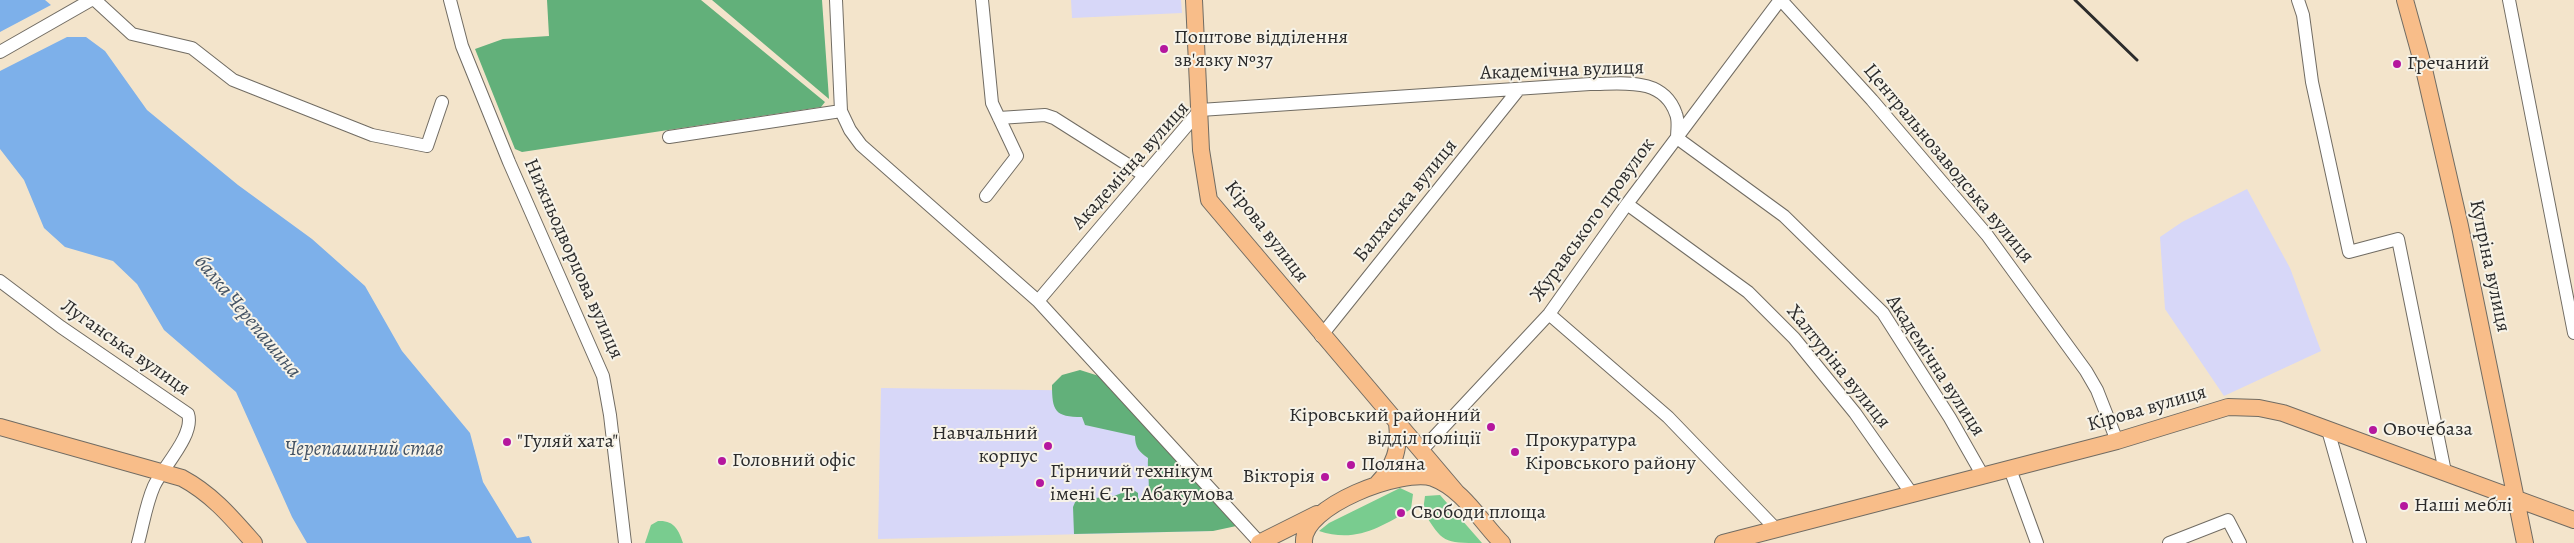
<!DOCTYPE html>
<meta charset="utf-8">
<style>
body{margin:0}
canvas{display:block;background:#f3e4cb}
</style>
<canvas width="2574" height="543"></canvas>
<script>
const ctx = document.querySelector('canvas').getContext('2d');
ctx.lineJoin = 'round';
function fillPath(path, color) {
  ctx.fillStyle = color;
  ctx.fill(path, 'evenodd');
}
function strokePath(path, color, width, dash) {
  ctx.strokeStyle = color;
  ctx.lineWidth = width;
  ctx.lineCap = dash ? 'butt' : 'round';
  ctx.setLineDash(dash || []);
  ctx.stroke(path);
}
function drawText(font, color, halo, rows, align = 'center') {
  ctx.font = font + ' Alegreya,serif';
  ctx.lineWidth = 4;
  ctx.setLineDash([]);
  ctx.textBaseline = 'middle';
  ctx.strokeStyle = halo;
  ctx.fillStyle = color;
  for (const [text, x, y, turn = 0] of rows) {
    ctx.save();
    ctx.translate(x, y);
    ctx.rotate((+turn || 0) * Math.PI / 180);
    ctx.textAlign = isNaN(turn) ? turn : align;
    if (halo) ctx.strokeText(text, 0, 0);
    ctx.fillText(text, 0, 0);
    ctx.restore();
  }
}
fillPath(new Path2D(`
 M1071 0H1181L1182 13 1072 18Z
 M2247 189 2290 268 2321 351 2224 396 2165 309 2160 237 2182 222Z
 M881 388 1116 391 1213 531 878 539Z`), '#d7d7f8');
fillPath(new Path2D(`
 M1400 488 1413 494 1411 509C1380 528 1355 543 1319 531L1329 523Z
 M1440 495 1482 543C1443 543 1443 543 1423 511L1425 496Z
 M658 521C674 520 679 530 683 543H645L651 525Z`), '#79cc8f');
fillPath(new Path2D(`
 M547 0H701L825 102 821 107 522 152 515 149 475 49 503 39 549 36Z
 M712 0H822L829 99Z
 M1080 370 1099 376 1241 525 1213 531 1074 534 1073 507 1076 500 1114 496 1132 489 1138 493V498L1142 502 1147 499C1151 486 1147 472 1148 458 1139 452 1135 447 1135 436L1085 425 1082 417C1055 417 1052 411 1052 385L1062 375Z`), '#62b07a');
fillPath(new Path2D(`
 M0 0H45L51 5 0 32Z
 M67 37H86L105 51 147 110 238 185 312 239 365 286 402 351 470 433 483 482 517 538 529 536 532 543H307L292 517 236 392 164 330 137 284 113 261 65 247 44 228 24 180 0 149V71Z`), '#7db0ea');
const minor = new Path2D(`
 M95 0 132 34 192 48 233 80 372 135 427 146 442 102
 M450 0 462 46 509 162 603 376 610 415 625 543
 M836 0 841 111 850 130 861 145 1038 301 1260 543
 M982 0 992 103 1017 156 986 196
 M1781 0 1872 100 1987 235 2086 371 2097 390 2117 441
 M2298 0 2303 15 2312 82 2349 252 2398 239 2445 472
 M2509 0 2574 333
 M0 52 91 0
 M999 118 1045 115 1054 118 1144 175
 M669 137 841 111
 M1627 204 1748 292 1794 338 1855 413 1912 494
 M0 281 61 327 188 414C195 435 162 468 154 486 146 504 143 525 138 543
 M1038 301 1200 110 1590 84C1622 84 1663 76 1676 114 1679 121 1677 131 1677 138L1784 216 1883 313 1950 418 1983 476
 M1549 314 1668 417 1776 529
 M1321 336 1519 89
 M2328 430 2360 543
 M1421 451 1549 314 1627 204 1780 0
 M2010 469 2037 543
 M2169 543 2228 520 2240 543`);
const major = new Path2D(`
 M1194 0 1201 150 1209 200 1457 493
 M2405 0 2423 65 2460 226 2525 543
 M0 427 182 478C212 494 232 518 254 543
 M1377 484C1395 465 1400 449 1397 423
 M1259 543 1317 514
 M1304 543C1301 506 1403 468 1433 478 1463 489 1481 522 1502 543
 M1723 543 2117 441 2228 407 2259 408 2283 413 2574 520`);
strokePath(minor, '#716c63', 14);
strokePath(major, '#716c63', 18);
strokePath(minor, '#fff', 12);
strokePath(major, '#f8bd89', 16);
strokePath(new Path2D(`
 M2075 0 2137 60`), '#2b2b2b', 3);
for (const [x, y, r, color] of [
 [1164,49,5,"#b5179e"],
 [2397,64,5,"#b5179e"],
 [1491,427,5,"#b5179e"],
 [2373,430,5,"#b5179e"],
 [507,442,5,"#b5179e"],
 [1048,446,5,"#b5179e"],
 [1515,452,5,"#b5179e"],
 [722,461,5,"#b5179e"],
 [1351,465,5,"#b5179e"],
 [1325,477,5,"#b5179e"],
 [1040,483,5,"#b5179e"],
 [2404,506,5,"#b5179e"],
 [1401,513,5,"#b5179e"]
]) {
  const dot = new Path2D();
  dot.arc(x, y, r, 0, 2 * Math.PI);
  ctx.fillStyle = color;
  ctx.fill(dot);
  strokePath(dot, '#f7f3e8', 2);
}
drawText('20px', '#2b2b2b', '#f7f3e8', [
 ["Поштове відділення",1174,38],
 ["зв'язку №37",1174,61],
 ["Гречаний",2407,64],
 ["Кіровський районний",1481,416,"right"],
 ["відділ поліції",1481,439,"right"],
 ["Овочебаза",2383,430],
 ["Навчальний",1038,434,"right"],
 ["корпус",1038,457,"right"],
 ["Прокуратура",1525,441],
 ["Кіровського району",1525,464],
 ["\"Гуляй хата\"",517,442],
 ["Головний офіс",732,461],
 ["Поляна",1361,465],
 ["Гірничий технікум",1050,472],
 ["імені Є. Т. Абакумова",1050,495],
 ["Вікторія",1315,477,"right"],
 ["Наші меблі",2414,506],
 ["Свободи площа",1411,513]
], 'left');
drawText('20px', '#2b2b2b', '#f7f3e8', [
 ["Академічна вулиця",1562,71,-2],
 ["Центральнозаводська вулиця",1948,164,50],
 ["Академічна вулиця",1131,166,-48],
 ["Балхаська вулиця",1406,201,-51],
 ["Журавського провулок",1593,220,-54],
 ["Кірова вулиця",1266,232,52],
 ["Нижньодворцова вулиця",573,259,66],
 ["Купріна вулиця",2489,266,78],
 ["Луганська вулиця",125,348,35],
 ["Академічна вулиця",1935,366,57],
 ["Халтуріна вулиця",1838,367,51],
 ["Кірова вулиця",2147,409,-16]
]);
drawText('italic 21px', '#445364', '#f7f3e8', [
 ["балка Черепашина",247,317,50],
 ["Черепашиний став",364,450]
]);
</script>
